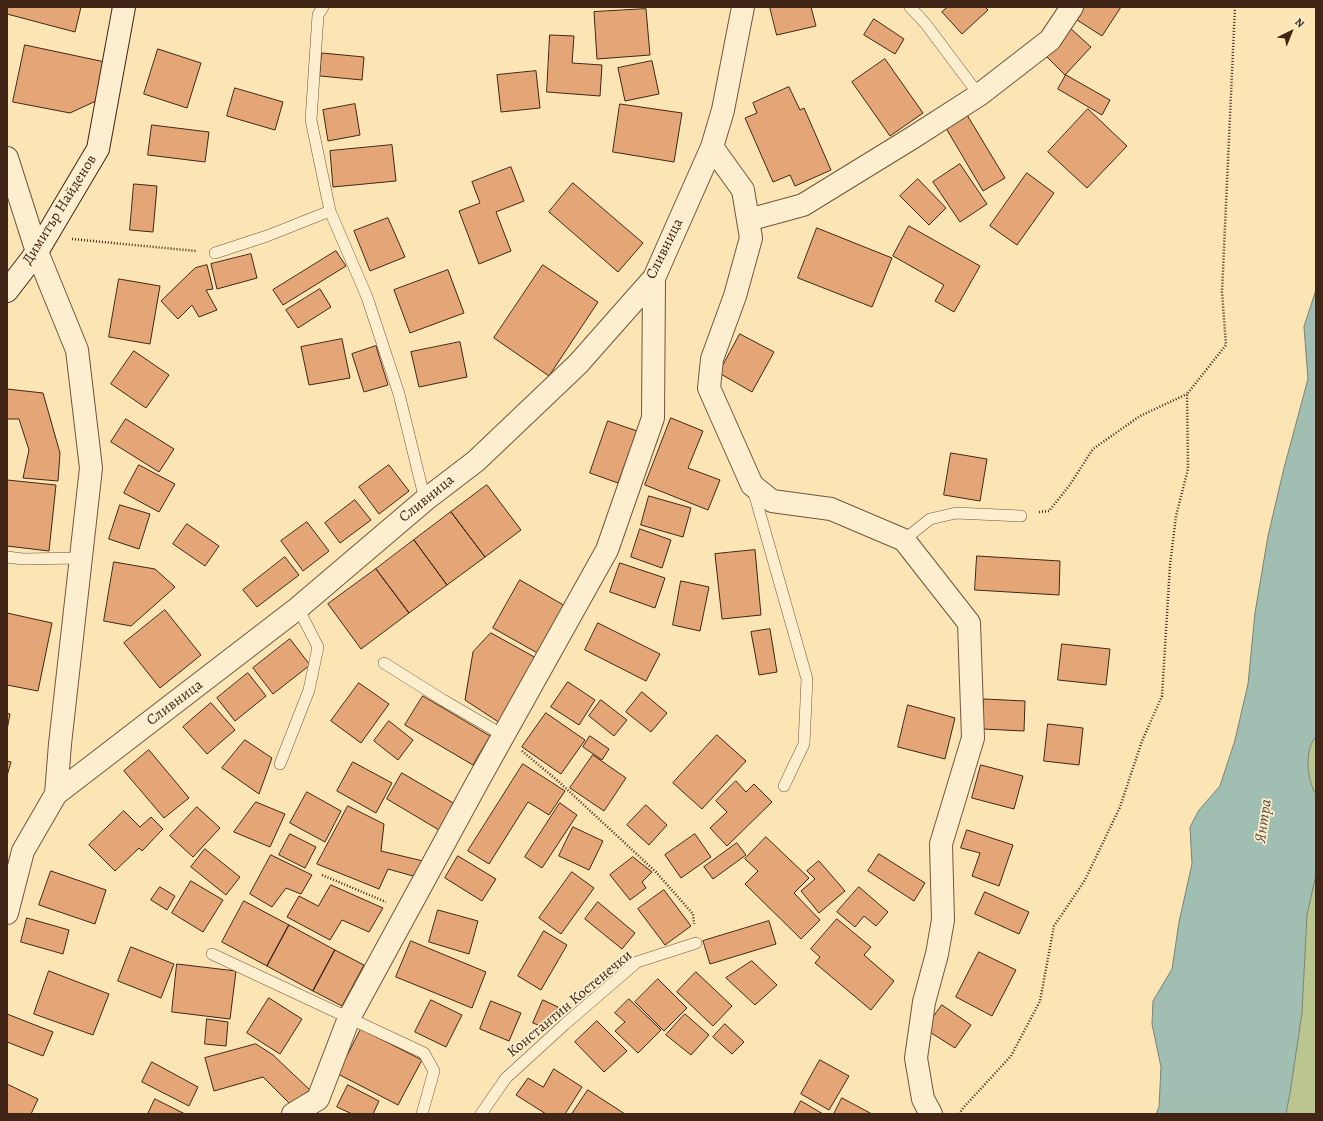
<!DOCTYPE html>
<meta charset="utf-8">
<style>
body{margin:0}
#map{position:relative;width:1323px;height:1121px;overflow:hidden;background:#fce5b5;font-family:Alegreya,serif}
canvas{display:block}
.frame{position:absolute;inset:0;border:8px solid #412617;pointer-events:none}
.north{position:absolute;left:1271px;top:12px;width:40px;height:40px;-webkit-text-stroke:3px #fdeecf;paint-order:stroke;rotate:43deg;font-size:11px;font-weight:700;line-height:16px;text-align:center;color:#412617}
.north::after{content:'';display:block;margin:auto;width:14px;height:18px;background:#412617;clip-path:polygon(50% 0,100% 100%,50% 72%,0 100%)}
</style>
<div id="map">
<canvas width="1323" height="1121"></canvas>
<div class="frame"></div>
<div class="north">N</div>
</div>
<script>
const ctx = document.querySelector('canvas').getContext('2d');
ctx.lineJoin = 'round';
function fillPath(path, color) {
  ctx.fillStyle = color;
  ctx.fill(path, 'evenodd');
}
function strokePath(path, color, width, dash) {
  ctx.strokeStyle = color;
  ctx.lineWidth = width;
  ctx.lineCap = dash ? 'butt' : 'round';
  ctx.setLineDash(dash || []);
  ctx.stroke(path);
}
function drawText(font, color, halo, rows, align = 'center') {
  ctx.font = font + ' Alegreya,serif';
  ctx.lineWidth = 3.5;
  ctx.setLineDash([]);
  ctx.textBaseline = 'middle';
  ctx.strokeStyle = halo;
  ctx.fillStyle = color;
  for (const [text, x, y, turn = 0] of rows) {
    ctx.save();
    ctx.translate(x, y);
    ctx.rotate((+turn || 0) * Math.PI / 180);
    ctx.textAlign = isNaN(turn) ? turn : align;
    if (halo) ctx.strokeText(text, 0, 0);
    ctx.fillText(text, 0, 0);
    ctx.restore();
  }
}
fillPath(new Path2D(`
 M1316 737V794C1307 781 1304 749 1316 737Z
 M1316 875V1114H1286L1290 1093 1302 1013 1307 915Z`), '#bbc590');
const water = new Path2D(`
 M1316 290V737C1304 749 1307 781 1316 794V875L1307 915 1302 1013 1290 1093 1286 1114H1156L1159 1107 1161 1067 1152 1024 1153 1001 1172 969 1179 922 1192 864 1190 827 1199 810 1220 786 1235 740 1248 684 1255 613 1268 536 1284 468 1308 379 1304 327Z`);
fillPath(water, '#a0beb2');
strokePath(water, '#7a8174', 1);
const building = new Path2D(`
 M7 7H81L75 32 7 14Z
 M770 7H811L816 26 777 35Z
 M948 7H985L988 10 962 34 942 12Z
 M1081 7H1121L1102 36 1074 18Z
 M646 9 650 55 597 59 594 12Z
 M874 19 904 39 895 54 864 35Z
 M1070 28 1091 47 1065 75 1045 55Z
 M550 35 574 36 572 63 602 65 600 96 547 92Z
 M25 45 105 62 98 100 70 113 13 102Z
 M158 49 201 63 187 108 144 94Z
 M322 53 364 57 362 80 320 76Z
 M885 59 923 113 890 136 852 82Z
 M652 61 659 94 625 101 618 68Z
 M536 71 540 108 501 112 497 75Z
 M1066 75 1110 100 1102 115 1058 89Z
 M789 87 800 110 804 108 831 170 795 186 790 175 773 182 745 118 757 113 753 103Z
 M235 88 283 102 275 130 227 116Z
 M355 104 360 135 328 141 323 110Z
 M620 104 682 113 674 162 613 152Z
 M1088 109 1127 146 1087 188 1048 152Z
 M964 110 1005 178 983 191 943 123Z
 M152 125 209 132 205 162 148 155Z
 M392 145 396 181 333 187 330 151Z
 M960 164 987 204 960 222 933 182Z
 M511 167 524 201 496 212 511 251 479 264 459 211 480 203 472 182Z
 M1027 173 1054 193 1017 245 990 226Z
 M918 179 946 208 929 225 900 196Z
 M573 183 643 243 618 272 549 212Z
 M134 184 157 186 153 232 130 230Z
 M388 218 405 257 370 271 354 231Z
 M909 226 980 266 954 312 935 301 944 285 893 256Z
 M817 228 892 258 872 307 798 278Z
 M336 251 346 266 283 305 273 290Z
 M251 254 257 278 217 289 211 264Z
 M207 265 213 289 206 290 217 310 199 317 192 305 178 319 161 301 195 268Z
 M543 265 598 302 549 376 494 338Z
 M448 270 464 313 410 333 394 290Z
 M119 279 160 286 150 344 109 337Z
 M320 289 331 307 298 328 286 310Z
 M740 334 774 352 752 392 719 373Z
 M342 339 350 378 309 385 301 347Z
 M460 342 467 377 419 387 411 352Z
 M376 346 388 385 364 392 352 354Z
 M134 351 169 375 146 408 111 384Z
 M7 389 43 393 60 453 58 481 23 478 29 450 19 419H7Z
 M671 418 703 431 688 468 720 480 708 510 645 485Z
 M126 419 174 449 159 472 111 442Z
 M608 421 637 431 618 483 590 473Z
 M951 453 987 459 980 501 944 495Z
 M139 465 175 484 159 512 124 493Z
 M389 465 409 491 379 514 359 487Z
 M7 480 56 485 49 551 7 546Z
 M487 485 521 530 485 557 451 512Z
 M649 496 691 508 683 537 641 525Z
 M355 500 371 520 340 543 325 523Z
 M120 505 150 514 139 549 109 539Z
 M451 512 485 557 447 585 414 540Z
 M307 522 329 551 303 571 281 541Z
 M187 524 219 546 205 566 173 544Z
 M640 529 671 540 662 568 631 557Z
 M414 540 447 585 409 613 376 569Z
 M755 550 761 615 722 619 715 554Z
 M977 556 1060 561 1059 595 975 590Z
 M285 557 299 575 257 607 243 590Z
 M114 562 155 569 175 587 131 626 104 621Z
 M620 563 665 578 655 608 610 592Z
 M376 569 409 613 361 649 328 604Z
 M520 580 567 607 541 655 493 628Z
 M681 581 709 587 700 631 673 625Z
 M165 610 201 655 160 688 124 643Z
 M7 613 52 623 38 691 7 685Z
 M598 623 660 654 646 681 585 650Z
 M770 629 777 672 759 675 751 632Z
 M491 633 538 659 500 723 465 700 473 652Z
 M290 639 310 665 273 694 253 668Z
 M1062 644 1110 649 1106 685 1058 680Z
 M248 673 266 696 235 721 217 698Z
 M568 682 595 700 579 725 551 707Z
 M359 683 389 704 361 743 331 721Z
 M642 692 667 713 651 732 626 712Z
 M423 696 490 736 473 765 405 725Z
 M984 699 1025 701 1024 731 983 729Z
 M601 700 627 720 614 736 589 716Z
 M211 703 235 730 207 754 183 727Z
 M908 705 955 718 945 759 898 747Z
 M7 713 10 714 7 730Z
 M546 713 585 740 561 774 522 747Z
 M389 721 413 740 398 760 374 741Z
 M1048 724 1083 728 1079 765 1044 761Z
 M717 735 746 761 702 809 673 783Z
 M590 736 609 749 602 760 583 747Z
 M245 740 272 758 259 794 222 768Z
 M149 750 189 798 164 818 124 771Z
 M593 755 626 778 604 811 570 788Z
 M7 761 11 762 7 776Z
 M353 762 392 783 376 813 337 791Z
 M523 764 565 791 549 815 528 802 489 864 468 851Z
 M981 765 1023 776 1014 809 972 798Z
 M402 773 455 804 439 830 387 799Z
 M736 781 746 792 754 784 772 802 727 846 710 828 727 812 716 801Z
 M307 792 341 811 325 842 290 823Z
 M256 802 285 814 270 847 234 832Z
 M560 803 577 815 542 868 525 857Z
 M646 805 667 825 649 845 627 825Z
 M348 806 384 824 381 851 423 861 413 876 388 869 379 889 317 864Z
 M197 807 220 828 193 857 170 836Z
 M124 811 140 827 151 817 163 829 142 851 139 848 115 871 89 845Z
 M573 827 603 841 589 870 559 856Z
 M967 830 1013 845 999 886 972 876 980 853 961 848Z
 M290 834 316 847 305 868 279 855Z
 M695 834 711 857 681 878 665 855Z
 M766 837 809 878 794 893 820 920 801 939 745 884 758 871 745 859Z
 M737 843 746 855 713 879 704 867Z
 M205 849 240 877 226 895 191 867Z
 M879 854 925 883 914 901 868 871Z
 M271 855 312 875 301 894 286 888 272 907 250 894Z
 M458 856 496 879 482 901 445 878Z
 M633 857 652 872 642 882 646 888 630 900 610 875Z
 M819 861 845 891 819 913 801 891 815 879 807 871Z
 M51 871 106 890 95 924 39 905Z
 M572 872 594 888 561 934 539 918Z
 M191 881 223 900 203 932 172 913Z
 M331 885 383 908 369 932 342 920 330 940 287 917 299 896 318 906Z
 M160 887 175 896 167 910 151 900Z
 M859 887 888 912 876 926 864 916 855 927 837 912Z
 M664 890 691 926 665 945 638 909Z
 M985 892 1029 912 1019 934 975 914Z
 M244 901 289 925 267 966 222 942Z
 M598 902 635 933 622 949 585 919Z
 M438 910 478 921 469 954 429 942Z
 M27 918 69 930 63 954 21 942Z
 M837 919 871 947 864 955 894 981 871 1010 815 963 820 957 811 949Z
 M769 921 776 944 710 964 703 941Z
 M289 925 335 950 313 991 267 966Z
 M544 931 567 945 541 990 518 976Z
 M411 941 486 972 472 1008 396 977Z
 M131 947 174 964 161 998 118 981Z
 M335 950 364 965 342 1006 313 991Z
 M979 952 1016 970 992 1016 956 997Z
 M752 961 777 985 755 1005 726 978Z
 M177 964 236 971 230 1019 172 1012Z
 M49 971 109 994 93 1035 34 1014Z
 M696 972 732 1006 713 1026 677 992Z
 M658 979 687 1008 664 1031 635 1002Z
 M269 998 302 1019 280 1054 247 1033Z
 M629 999 661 1030 638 1053 615 1031 625 1022 615 1013Z
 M431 1000 462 1015 446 1047 415 1032Z
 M543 1000 558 1007 548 1029 533 1023Z
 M491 1001 521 1013 509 1041 480 1029Z
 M942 1005 971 1025 955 1048 925 1029Z
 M7 1014 53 1032 43 1056 7 1042Z
 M685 1014 709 1035 691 1055 666 1035Z
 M207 1019 228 1022 226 1046 205 1044Z
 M597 1021 627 1051 604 1072 575 1042Z
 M725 1024 744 1042 732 1054 713 1037Z
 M361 1029 422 1060 398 1105 338 1074Z
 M256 1044 273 1055 310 1090 290 1104 263 1077 214 1091 205 1058Z
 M820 1060 849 1076 829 1110 801 1094Z
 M152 1062 198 1087 189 1106 142 1082Z
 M554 1069 582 1087 565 1114H546L516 1095 528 1078 543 1087Z
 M7 1084 38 1099 31 1114H7Z
 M348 1085 379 1101 373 1114H352L337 1107Z
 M588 1090 625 1114H572Z
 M842 1098 872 1114H834Z
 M155 1099 185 1114H148Z
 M801 1101 823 1114H794Z`);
fillPath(building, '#e5a677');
strokePath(building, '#412617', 1);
const lane = new Path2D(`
 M323 7 318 15 311 120 330 211 367 297 399 394 425 500
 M910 7 925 23 979 95
 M215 253 267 236 330 211
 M753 489 807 679 804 744 784 786
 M904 540 930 519 956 513 1021 516
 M7 557 23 559 81 558
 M384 663 443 700 503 735
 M280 764 309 690 318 647 298 608
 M212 954 424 1053 434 1071 422 1114
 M481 1114 506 1078 564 1025 637 962 696 943`);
const street = new Path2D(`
 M712 147 743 190 751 238 735 296 712 359 709 388 752 485 772 501 831 509 904 540 969 623 973 738 941 844 943 920 937 954 924 1002 916 1058 923 1099 931 1114
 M7 158 37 252 77 350 91 468 60 744 56 794
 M748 220 803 205 912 138 979 95 1050 40 1072 7
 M7 913 23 851 56 794 298 608 425 500 476 461 578 364 654 278 712 147 723 110 743 7
 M293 1114 318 1099 349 1018 478 781 607 550 653 418 654 278`);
const secondary = new Path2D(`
 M7 291 37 252 98 149 124 7`);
strokePath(lane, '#70563e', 12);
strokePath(street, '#70563e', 24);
strokePath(secondary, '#412617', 24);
strokePath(new Path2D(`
 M72 239 196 251
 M1039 512 1049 511 1069 486 1093 449 1140 416 1187 394
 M522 751 558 781 656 872 693 914 694 924
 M322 875 386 902
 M959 1114 963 1108 1011 1056 1040 1001 1054 926 1085 880 1120 807 1142 741 1162 696 1170 565 1176 516 1188 469 1187 394 1226 345 1222 292 1235 7`), '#412617', 2.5, [1, 2]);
strokePath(lane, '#fdeecf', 11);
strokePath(street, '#fdeecf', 22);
strokePath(secondary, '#fdeecf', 22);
drawText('15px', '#412617', '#fdeecf', [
 ["Димитър Найденов",60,210,-58],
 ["Сливница",665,249,-64],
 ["Сливница",427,499,-39],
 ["Сливница",175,703,-37],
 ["Константин Костенечки",570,1004,-40]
]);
drawText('italic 16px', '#594c3e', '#fdeecf', [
 ["Янтра",1264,821,-82]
]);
</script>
